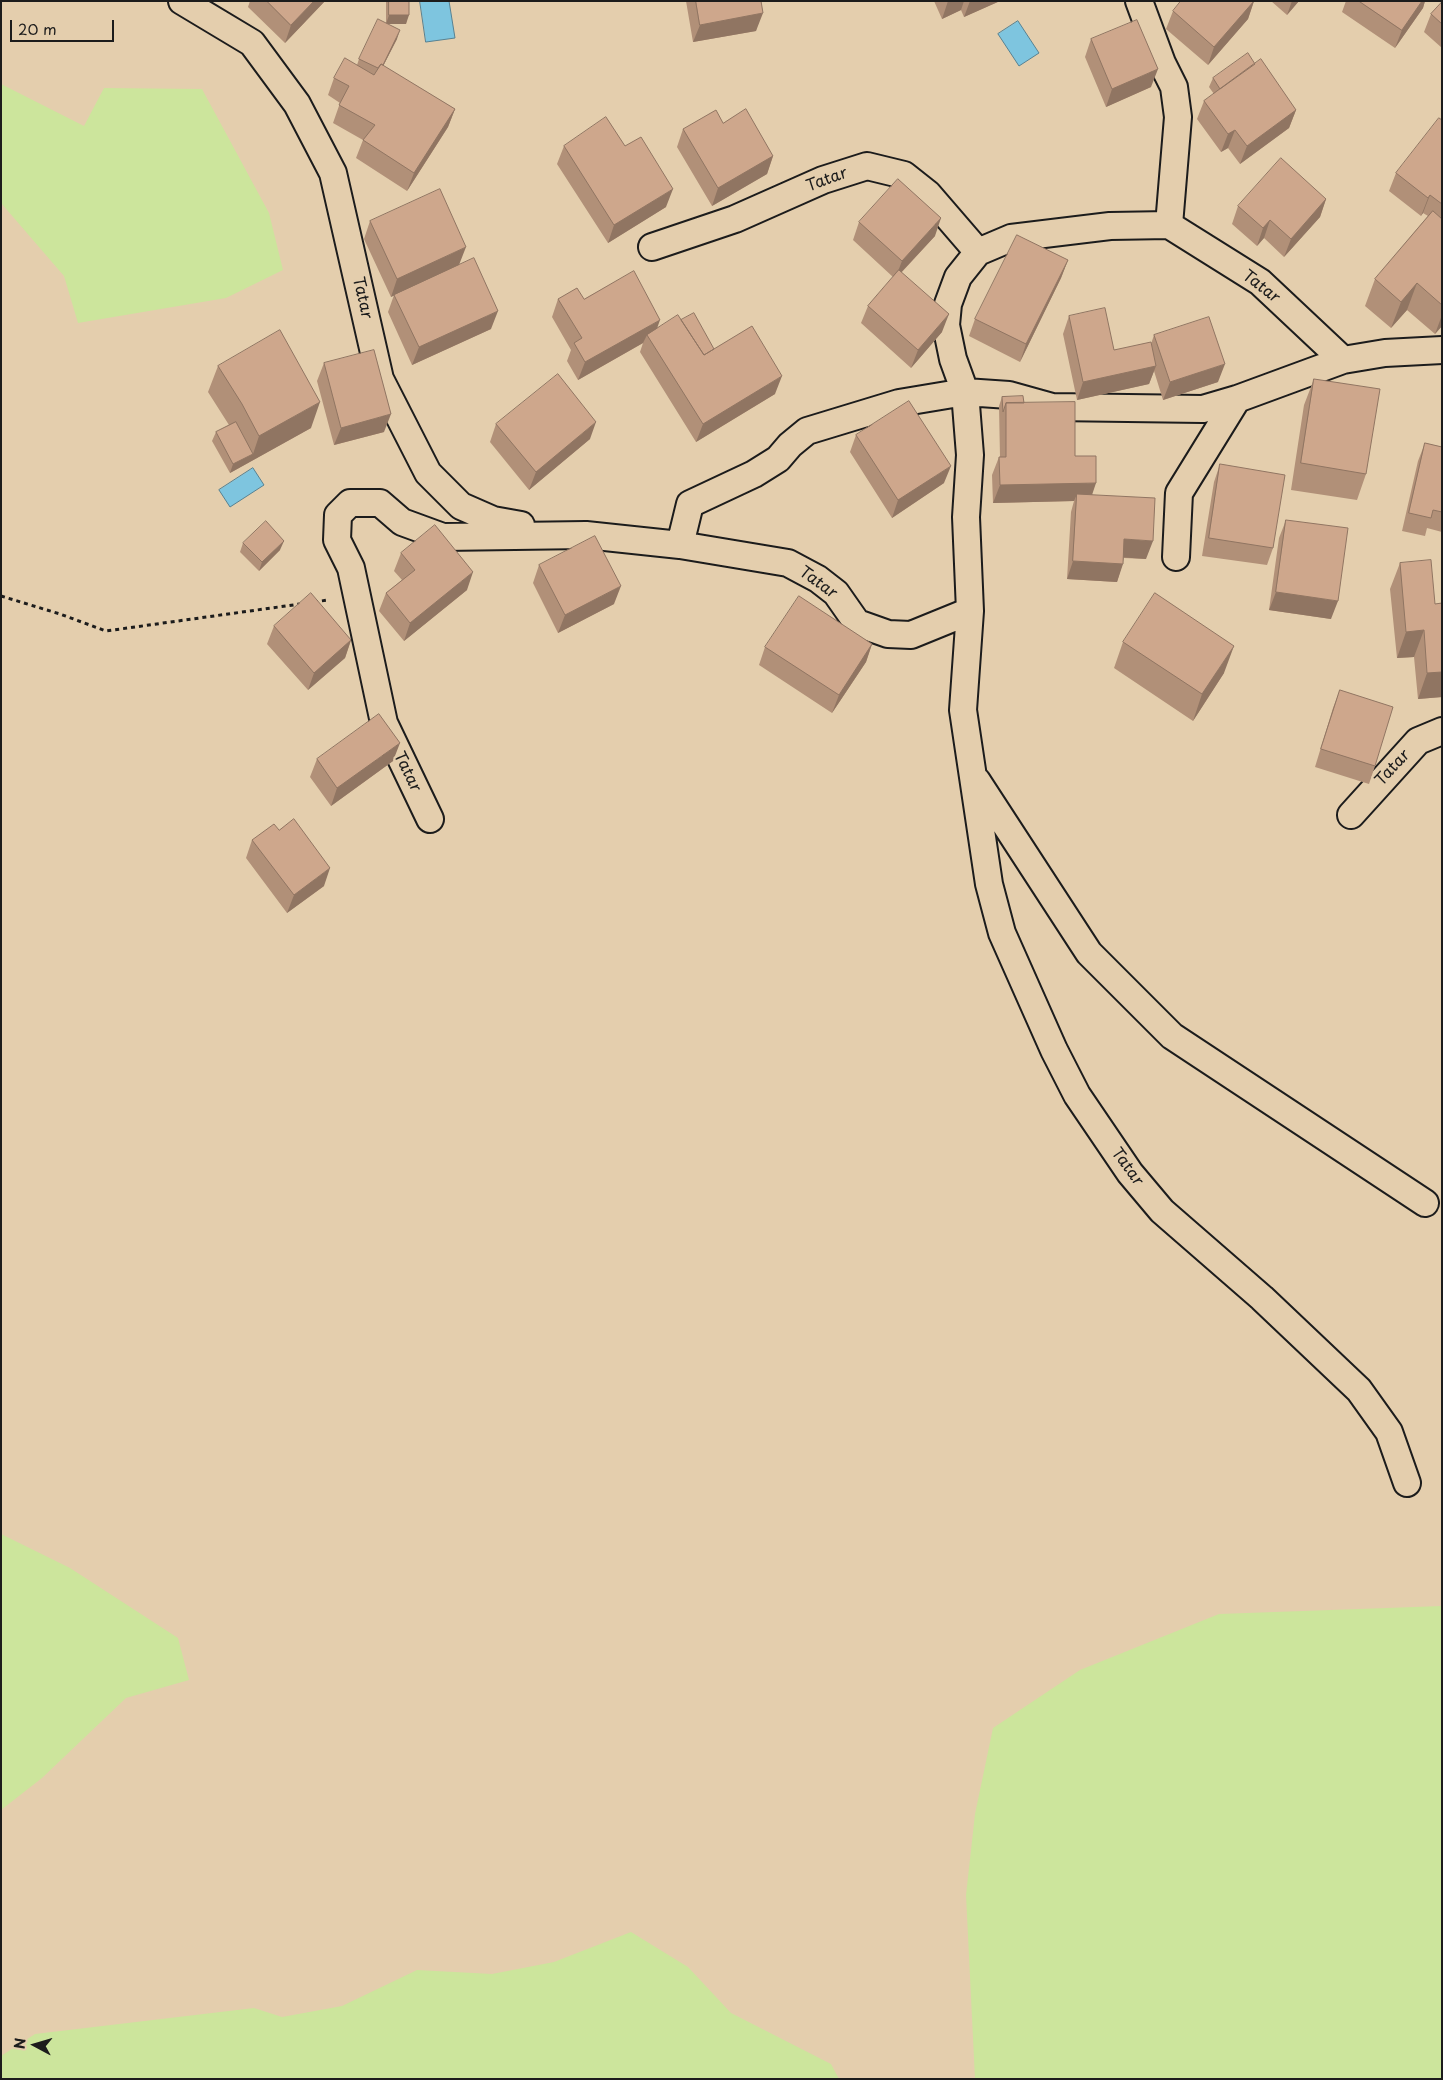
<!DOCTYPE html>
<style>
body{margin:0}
#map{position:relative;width:1443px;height:2080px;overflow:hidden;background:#e4cead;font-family:"Playpen Sans",sans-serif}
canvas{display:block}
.frame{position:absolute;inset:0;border:2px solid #1c1c1c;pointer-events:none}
.north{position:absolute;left:10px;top:2020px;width:50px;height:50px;-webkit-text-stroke:4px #e4cead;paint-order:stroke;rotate:276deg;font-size:14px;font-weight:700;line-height:20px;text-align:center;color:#1c1c1c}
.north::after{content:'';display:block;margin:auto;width:18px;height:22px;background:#1c1c1c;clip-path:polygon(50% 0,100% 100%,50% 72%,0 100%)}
.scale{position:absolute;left:10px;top:20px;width:104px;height:22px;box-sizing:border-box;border:2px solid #1c1c1c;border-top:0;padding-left:6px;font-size:15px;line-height:18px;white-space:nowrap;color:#1c1c1c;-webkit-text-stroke:4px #e4cead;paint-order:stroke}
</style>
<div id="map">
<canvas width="1443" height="2080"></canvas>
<div class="frame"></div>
<div class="north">N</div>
<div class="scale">20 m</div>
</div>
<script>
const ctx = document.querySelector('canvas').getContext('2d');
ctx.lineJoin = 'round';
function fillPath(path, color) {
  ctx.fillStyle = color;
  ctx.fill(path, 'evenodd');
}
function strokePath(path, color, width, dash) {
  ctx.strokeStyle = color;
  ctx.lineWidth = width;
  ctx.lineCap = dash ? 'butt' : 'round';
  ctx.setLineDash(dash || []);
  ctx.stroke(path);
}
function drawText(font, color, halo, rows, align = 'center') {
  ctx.font = font + ' "Playpen Sans",sans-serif';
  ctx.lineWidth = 4.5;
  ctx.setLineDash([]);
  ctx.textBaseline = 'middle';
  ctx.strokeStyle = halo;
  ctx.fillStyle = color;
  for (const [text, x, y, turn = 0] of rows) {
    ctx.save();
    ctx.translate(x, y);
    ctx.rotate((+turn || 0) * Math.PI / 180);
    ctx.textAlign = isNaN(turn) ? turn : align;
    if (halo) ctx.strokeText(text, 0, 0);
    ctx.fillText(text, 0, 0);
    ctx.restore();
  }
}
fillPath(new Path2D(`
 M1 84 84 126 104 88 202 89 269 213 283 270 226 298 78 323 64 276 1 203Z
 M1 1534 70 1568 178 1638 189 1680 126 1698 42 1778 1 1810Z
 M1442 1606V2079H975L966 1895 975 1814 993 1728 1080 1670 1219 1614Z
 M631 1932 688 1967 731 2013 831 2064 839 2079H1V2056L35 2034 254 2008 282 2017 342 2006 417 1970 492 1974 554 1962Z`), '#cce59c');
const water = new Path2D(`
 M420 1H449L455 38 426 42Z
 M1018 21 1039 53 1019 66 998 34Z
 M253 468 264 485 230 507 219 490Z`);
fillPath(water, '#7ec5df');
strokePath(water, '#578191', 1);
const minor = new Path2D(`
 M182 1 252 43 297 104 333 173 380 379 428 473 461 506 493 520 521 525
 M1139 1 1162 63 1174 87 1178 117 1169 225
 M652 247 735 219 823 180 867 166 904 175 928 194 978 252
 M1343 360 1260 282 1169 225 1110 226 1011 238 978 252 958 277 948 304 946 325 953 359 965 392 970 455 966 517 970 611 963 710 989 884 1002 933 1054 1050 1077 1095 1130 1173 1162 1211 1262 1298 1359 1390 1389 1432 1407 1483
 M680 545 690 504 754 474 778 459 790 445 807 431 899 403 965 392 1009 395 1052 407 1203 409 1237 399 1343 360 1385 353 1442 350
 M1176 557 1179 493 1237 399
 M977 781 1089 953 1172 1036 1425 1203
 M1351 815 1418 741 1442 731
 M430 819 384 723 351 568 337 540 338 515 350 503H380L402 522 443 537 586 535 680 545 788 563 818 579 836 593 857 623 888 634 911 635 970 611`);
strokePath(minor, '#1c1c1c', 30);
strokePath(new Path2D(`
 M1 596 60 614 106 631 300 604
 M314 602 328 600`), '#1c1c1c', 3, [4, 4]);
strokePath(minor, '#e4cead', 26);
fillPath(new Path2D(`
 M250 1H325L285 43 248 7Z
 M386 1H409L406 24H388L397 39 383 66 455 109 448 127 407 191 356 158 363 140 333 123 340 103 328 95 334 78 357 65 359 59 386 23Z
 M686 1H761L756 31 693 42Z
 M934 1H1000L964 17 961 10 942 19Z
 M1254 1 1248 19 1208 65 1166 29 1173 11Z
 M1271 1H1299L1287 15Z
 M1346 1H1425L1423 8 1395 48 1342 12Z
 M1442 2V48L1424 32 1431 14Z
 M1091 39 1151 87 1106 107 1085 57Z
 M1255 64 1296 110 1289 128 1240 164 1228 148 1221 152 1197 119 1204 101 1214 94 1209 87 1213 78Z
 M1442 120V326L1435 334 1407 310 1391 328 1365 306 1375 279 1428 216 1423 213 1421 216 1389 191 1396 173Z
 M723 123 773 156 767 174 712 206 677 147 683 129Z
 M564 146 666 207 608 243 557 164Z
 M1326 199 1320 217 1284 257 1264 238 1257 246 1232 224 1238 206Z
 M370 221 459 265 491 329 412 365 388 312 394 295 391 297 364 239Z
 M859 222 935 236 901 273 942 332 911 368 861 323 868 306 893 277 853 240Z
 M1068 260 1061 278 1020 362 969 336 975 319Z
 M558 299H584L657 328 681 320 714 349 775 394 696 442 640 352 643 343 578 380 567 361 571 350 552 317Z
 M1069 316 1114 350 1151 344 1154 335 1218 382 1163 400 1154 371 1149 384 1077 400 1063 334Z
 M324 363 384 432 334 445 317 381Z
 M218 366 311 428 230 473 212 441 216 432 229 425 208 392Z
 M1314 379 1366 474 1357 500 1291 490 1304 405Z
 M1002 397 1024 403 1075 456 1092 494 1146 559 1124 558 1117 582 1067 579 1071 512 1074 501 993 503 992 475 999 457H1000L999 406Z
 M496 424 590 439 529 490 490 442Z
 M856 435 944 483 892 518 850 452Z
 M1425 443 1442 447V532L1427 528 1425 536 1402 531 1418 461Z
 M1220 464 1273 548 1267 565 1202 556 1214 482Z
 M1286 520 1331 619 1269 610 1279 538Z
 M243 543 280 550 259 571 240 552Z
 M401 553 467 590 404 641 379 611 386 593 402 580 394 571Z
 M1400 563 1435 604 1442 603V697L1418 699 1414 657 1397 658 1390 589Z
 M539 565 614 604 558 633 533 583Z
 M274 626 351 640 345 658 308 690 267 644Z
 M1123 642 1224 673 1193 721 1114 668Z
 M872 644 866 662 832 713 759 665 765 647Z
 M1340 690 1375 766 1369 784 1315 767 1333 708Z
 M317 759 393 761 331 806 310 777Z
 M252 840 324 886 287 913 246 858Z`), '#b19078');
fillPath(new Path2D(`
 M314 1H325L285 43 291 25Z
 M948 1H964L961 10 942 19Z
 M970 1H1000L964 17Z
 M1254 1 1248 19 1208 65 1214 47Z
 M1292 1H1299L1287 15Z
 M1422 1H1425L1423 8 1395 48 1402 30Z
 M763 13 756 31 693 42 700 25Z
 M389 15H409L406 24H386Z
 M400 30 397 39 377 78 381 69Z
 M1158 69 1151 87 1106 107 1112 89Z
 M455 109 448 127 407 191 414 173Z
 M1296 110 1289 128 1240 164 1247 146Z
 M1235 130 1228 148 1221 152 1228 134Z
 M773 156 767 174 712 206 718 188Z
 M673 189 666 207 608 243 614 225Z
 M1430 195 1423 213 1421 216 1428 198Z
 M1326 199 1320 217 1284 257 1291 239Z
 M941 218 935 236 895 279 902 261Z
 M1270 220 1264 238 1257 246 1263 228Z
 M466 247 459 265 391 297 397 279Z
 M1068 260 1061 278 1020 362 1026 344Z
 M1417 283 1407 310 1391 328 1401 302Z
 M498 311 491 329 412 365 419 347Z
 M949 314 942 332 911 368 918 350Z
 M1442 315V326L1435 334Z
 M660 320 654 337 647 335 643 343 578 380 585 362Z
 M1225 364 1218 382 1163 400 1170 382Z
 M1156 366 1149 384 1077 400 1083 382Z
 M782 376 775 394 696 442 703 424Z
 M320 402 311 428 230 473 233 464 253 454 259 436Z
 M391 414 384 432 334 445 341 428Z
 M596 422 590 439 529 490 536 472Z
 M951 466 944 483 892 518 898 500Z
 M1096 483 1090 501 1077 494 1074 501 993 503 1000 485Z
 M1124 539 1153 541 1146 559 1118 557Z
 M284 541 280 550 259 571 262 562Z
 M1073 561 1123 564 1117 582 1067 579Z
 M473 572 467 590 404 641 410 623Z
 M621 586 614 604 558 633 565 615Z
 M1276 592 1338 601 1331 619 1269 610Z
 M1424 630 1414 657 1397 658 1406 632Z
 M351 640 345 658 308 690 314 673Z
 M872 644 866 662 832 713 839 695Z
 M1234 646 1224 673 1193 721 1202 694Z
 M1442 672V697L1418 699 1427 673Z
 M400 743 393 761 331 806 337 788Z
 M330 868 324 886 287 913 294 895Z`), '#907562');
const building = new Path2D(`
 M267 1H314L291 25Z
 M389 1H409V15H389Z
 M696 1H761L763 13 700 25Z
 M1181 1H1254L1214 47 1173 11Z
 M1359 1H1422L1402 30Z
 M1442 2V24L1431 14Z
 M378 19 400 30 383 65 381 64 378 68 359 59Z
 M1137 20 1158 69 1112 89 1091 39Z
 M1248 53 1255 64 1220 89 1213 78Z
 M345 58 374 75 381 64 455 109 414 173 363 140 375 125 339 105 349 86 334 78Z
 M1261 59 1296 110 1247 146 1235 130 1228 134 1204 101Z
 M746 109 773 156 718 188 683 129 716 110 723 123Z
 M606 117 625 146 641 137 673 189 614 225 564 146Z
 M1439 118 1442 120V204L1430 195 1428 198 1396 173Z
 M1281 158 1326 199 1291 239 1270 220 1263 228 1238 206Z
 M898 179 941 218 902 261 859 222Z
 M440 189 466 247 397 279 370 221Z
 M1433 211 1442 219V305L1417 283 1401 302 1375 279Z
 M1017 235 1068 260 1026 344 975 319Z
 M474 258 498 311 419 347 394 295Z
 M899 270 949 314 918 350 868 306Z
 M634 271 660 320 585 362 574 343 582 338 558 299 577 288 584 299Z
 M1105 308 1114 350 1151 342 1156 366 1083 382 1069 316Z
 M694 313 714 349 704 355 681 320Z
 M678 315 704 355 752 326 782 376 703 424 647 335Z
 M1209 317 1225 364 1170 382 1154 335Z
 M280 330 320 402 259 436 242 404 218 366Z
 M374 350 391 414 341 428 324 363Z
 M558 374 596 422 536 472 496 424Z
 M1314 379 1380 389 1366 474 1301 463Z
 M1023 396 1024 403H1006L1003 412 1002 397Z
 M909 401 951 466 898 500 856 435Z
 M1075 402V456H1096V483L1000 485 999 457H1006V403Z
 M236 422 253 454 233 464 216 432Z
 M1425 443 1442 447V512L1433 510 1431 518 1409 513Z
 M1220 464 1285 475 1273 548 1209 538Z
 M1077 494 1155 498 1153 541 1124 539 1123 564 1073 561Z
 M1286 520 1348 528 1338 601 1276 592Z
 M266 521 284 541 262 562 243 543Z
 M435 525 473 572 410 623 386 593 415 570 401 553Z
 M595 536 621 586 565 615 539 565Z
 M1431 560 1435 604 1442 603V672L1427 673 1424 630 1406 632 1400 563Z
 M311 593 351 640 314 673 274 626Z
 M1155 593 1234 646 1202 694 1123 642Z
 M799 596 872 644 839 695 765 647Z
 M1340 690 1393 707 1375 766 1321 749Z
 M379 714 400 743 337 788 317 759Z
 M294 819 330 868 294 895 252 840 274 824 279 830Z`);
fillPath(building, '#cea78c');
strokePath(building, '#907562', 1);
drawText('16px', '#1c1c1c', '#e4cead', [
 ["Tatar",827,180,-20],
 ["Tatar",1261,287,38],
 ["Tatar",362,298,77],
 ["Tatar",818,583,36],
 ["Tatar",1393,768,-47],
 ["Tatar",407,772,64],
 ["Tatar",1127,1167,54]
]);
</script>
